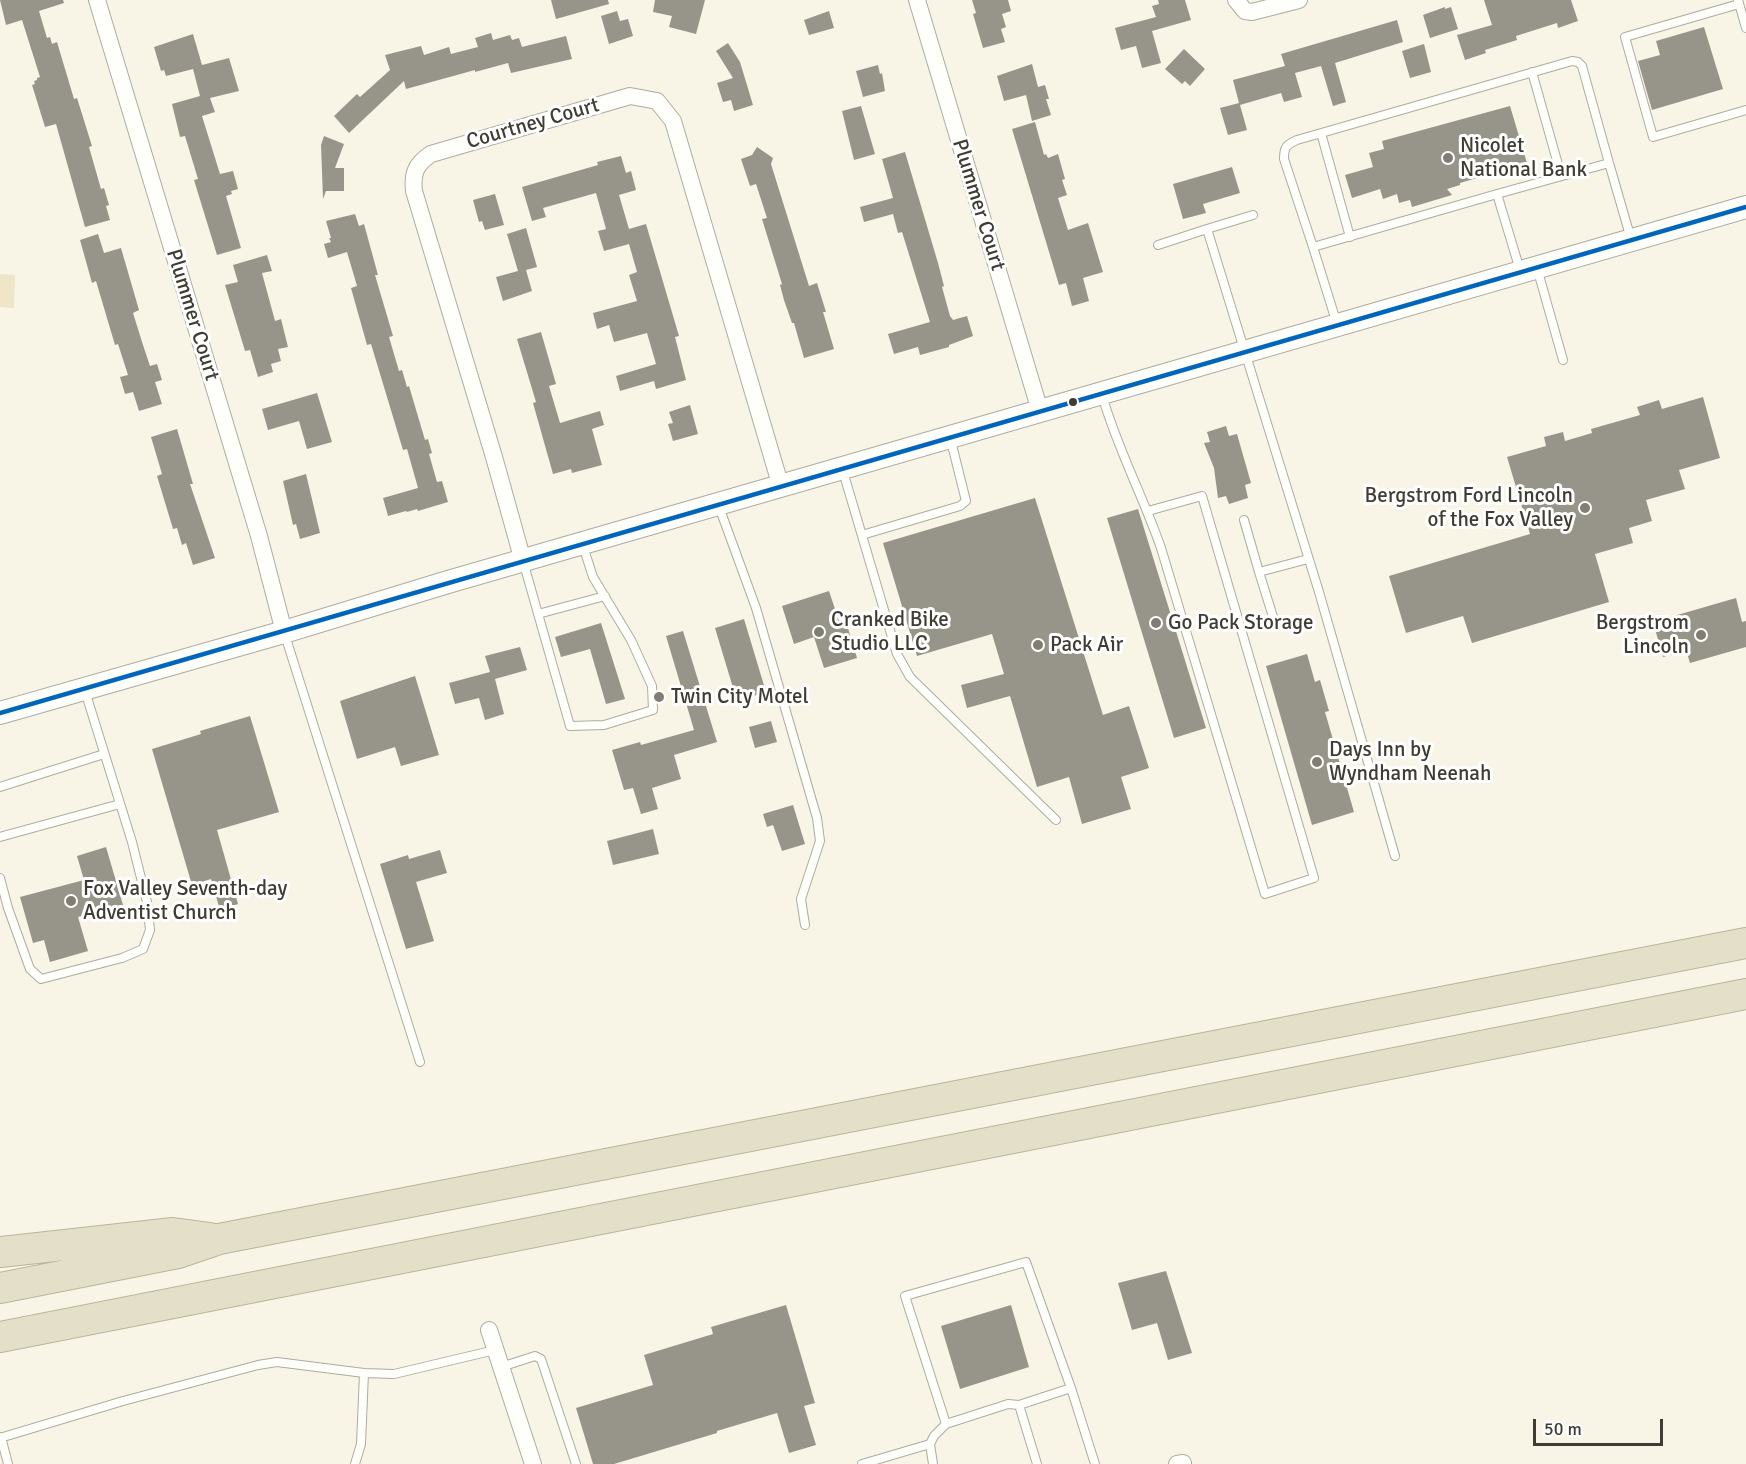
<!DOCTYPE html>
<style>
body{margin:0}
#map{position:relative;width:1746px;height:1464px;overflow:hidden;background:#f8f5e7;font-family:Signika,sans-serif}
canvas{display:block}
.scale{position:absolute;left:1533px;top:1419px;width:130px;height:27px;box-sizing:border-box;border:3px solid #3f3d33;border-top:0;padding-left:8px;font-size:18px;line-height:21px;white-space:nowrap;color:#3f3d33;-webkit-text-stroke:4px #fff;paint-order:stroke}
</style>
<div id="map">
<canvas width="1746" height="1464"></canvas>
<div class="scale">50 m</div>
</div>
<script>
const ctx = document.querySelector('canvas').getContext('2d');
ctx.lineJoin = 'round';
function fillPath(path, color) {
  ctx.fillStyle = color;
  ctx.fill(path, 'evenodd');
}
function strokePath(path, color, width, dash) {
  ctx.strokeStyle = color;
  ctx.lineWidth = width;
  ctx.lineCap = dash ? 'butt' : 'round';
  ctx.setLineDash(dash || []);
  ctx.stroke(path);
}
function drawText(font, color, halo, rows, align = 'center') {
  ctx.font = font + ' Signika,sans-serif';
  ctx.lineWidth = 6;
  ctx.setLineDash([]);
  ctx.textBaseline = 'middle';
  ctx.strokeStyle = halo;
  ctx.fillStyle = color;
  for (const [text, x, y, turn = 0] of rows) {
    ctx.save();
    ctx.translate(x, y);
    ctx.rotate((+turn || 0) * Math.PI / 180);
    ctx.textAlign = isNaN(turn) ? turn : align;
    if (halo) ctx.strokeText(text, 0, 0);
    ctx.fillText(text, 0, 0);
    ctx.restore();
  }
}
fillPath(new Path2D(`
 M0 274 15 275 14 308 0 307Z`), '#eee6c7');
fillPath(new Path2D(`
 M0 0H63L64 3 39 11 47 38 50 37 52 44 57 42 74 99 77 98 92 146 89 147 101 189 104 188 109 205 106 206 110 220 85 227 56 124 45 127 32 85 35 84 34 81 37 80V78L40 77 22 20 6 25Z
 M551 0H608L609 4 556 19Z
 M655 0H705L696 34 669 27 672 16 653 12Z
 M972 0H1008L1011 11 1002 14 1006 27 1001 29 1005 42 983 48 973 14 976 13Z
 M1158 0H1185L1191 20 1152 31 1161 63 1142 68 1136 46 1121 50 1115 28 1156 17 1152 6 1159 4Z
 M1484 0H1571L1578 21 1558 28 1557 23 1516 36 1517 40 1485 50 1486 53 1465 60 1457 35 1492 25Z
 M1445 7V9L1451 7 1458 29 1430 38 1423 15Z
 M617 11 620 21 628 19 633 36 609 44 601 16Z
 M829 11 834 28 809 35 804 20Z
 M1397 20 1403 42 1335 63 1346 102 1333 106 1321 66 1295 73 1302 97 1284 102 1281 93 1240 105 1247 130 1228 135 1220 108 1239 103 1233 80 1285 66 1281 54Z
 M1704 27 1723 89 1652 110 1638 61 1660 55 1656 41Z
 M491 33 493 40 510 35 512 40 519 38 522 47 566 36 572 59 511 73 508 63 475 72V70L406 89 404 81 349 133 334 116 357 94 360 97 390 70 385 55 421 46 424 55 449 47 451 54 478 47 475 38Z
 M193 34 202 65 229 58 239 91 210 98 215 112 202 116 220 174 233 171 238 189 231 191 232 194 226 196 241 248 217 255 194 180 198 179 185 136 180 137 172 104 200 96 193 69 166 76 164 70 161 71 154 47Z
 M728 43 740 62 753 105 734 111 731 100 723 102 717 83 733 78 716 51Z
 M1424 44 1431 72 1410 78 1402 51Z
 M1184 49 1205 69 1190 86 1185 81 1182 84 1165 69Z
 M1032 64 1038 87 1045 85 1049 99H1046L1051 115 1032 121 1026 95 1004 101 997 76Z
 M878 65 880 74 882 73 885 91 863 97 856 71Z
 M861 106 875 154 854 160 842 111Z
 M1510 106 1527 163 1460 183V185L1447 189 1452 195 1412 207 1410 200 1399 203 1397 194 1383 199 1380 189 1352 198 1345 175 1373 167 1369 153 1384 149 1382 141Z
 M1035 122 1044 155 1046 154 1048 158 1058 154 1065 179 1062 180 1067 195 1058 198 1068 230 1088 223 1103 272 1083 278 1089 301 1072 306 1066 283 1059 285 1012 129Z
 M324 136 344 144 335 168H344V191H326L323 199 321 145Z
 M757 147 773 158 771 164 809 286 817 283 826 312H823L834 349 804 358 794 323H792L784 300 780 285 782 284 762 219 767 218 756 184 750 186 741 159 752 155Z
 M905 152 938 263 944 286 942 287 950 316 953 320 967 316 973 336 949 345V347L920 355 918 347 894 354 888 334 930 322 902 232 898 233 893 214 864 222 860 207 893 198 882 159Z
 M621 156 626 173 631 171 636 190 619 195 629 229 646 224 679 336 675 337 686 380 656 389 654 381 620 391 616 376 656 364 647 333 614 342 609 325 597 329 593 313 637 301 629 275 637 272 629 244 604 251 598 231 606 229 596 193 543 208 546 217 532 221 522 187 598 165 597 162Z
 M1232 167 1240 193 1203 204 1206 213 1183 219 1173 184Z
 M495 194 504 225 485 230 482 221 479 222 473 200Z
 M355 214 359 226 364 224 378 275H375L393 336 389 337 399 371 402 370 407 387 409 386 425 440 428 439 432 453 429 454 437 482 442 481 448 502 418 511 417 509 407 512 406 511 388 516 383 498 418 488 407 449 403 450 371 344 367 345 351 288 357 286 347 252 328 258 324 244 331 242 329 238H331L326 221Z
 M526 228 537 267 526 270 532 291 503 301 496 277 518 271 507 234Z
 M98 234 104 253 121 248 139 310 133 313 143 345 150 366 157 364 162 380 155 382 162 404 139 411 133 392 125 394 120 377 128 375 118 344 115 345 96 281 92 283 80 240Z
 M267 255 272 271 262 273 275 321 281 319 288 347 278 349 281 361 271 364 273 372 258 377 250 350 245 351 225 285 238 282 233 265Z
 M541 332 556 384 549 386 560 423 600 411 604 425 592 429 602 465 572 473 571 469 553 474 533 403 536 402 517 339Z
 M317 393 332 442 307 449 299 421 268 430 262 409Z
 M1703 397 1720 458 1679 470 1685 489 1646 500 1652 521 1629 528 1633 543 1595 554 1609 602 1472 643 1463 616 1406 633 1389 576 1530 534 1507 457 1546 446 1544 437 1563 432 1565 441 1592 433 1591 429 1640 415 1637 407 1659 400 1662 409Z
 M690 405 698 434 673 441 668 424 673 423 669 412Z
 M1226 426 1229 436 1237 434 1251 483 1245 485 1248 498 1229 504 1226 496 1218 498 1214 468 1204 443 1210 442 1207 432Z
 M177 429 193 484H190L215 558 193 565 186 543 182 545 177 528 173 529 157 476 162 474 151 437Z
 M306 474 320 533 300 539 296 524 293 525 283 481Z
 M1035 498 1103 715 1129 706 1149 768 1121 777 1131 809 1082 824 1069 777 1037 787 1010 696 967 708 961 685 1004 674 992 634 917 656 883 543Z
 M1138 509 1206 728 1174 738 1107 518Z
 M829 591 841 627 847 625 857 658 824 668 814 637 794 644 782 606Z
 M1736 598 1742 622 1746 621V647L1690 663 1686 650 1663 657 1653 622Z
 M744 619 766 692 737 701 715 628Z
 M601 623 625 699 606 704 590 649 561 657 555 637Z
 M683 631 717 742 674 755 681 779 652 788 658 809 641 814 633 788 624 790 612 750 640 742 641 745 694 730 666 636Z
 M520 647 527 670 495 679 504 714 485 720 479 698 455 704 449 683 490 672 485 656Z
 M1307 654 1315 682 1320 680 1329 711 1325 712 1354 812 1312 825 1266 666Z
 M415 676 439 755 401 766 395 747 357 759 340 701Z
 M250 716 279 812 217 830 238 904 220 910 211 879 192 885 152 749 201 734 200 731Z
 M771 721 777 742 755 748 749 727Z
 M793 805 805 844 782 851 773 825 767 827 763 814Z
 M653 829 659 854 613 865 607 841Z
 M106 847 123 905 78 917 88 951 50 962 44 940 33 943 20 897 84 880 77 856Z
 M440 850 447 873 416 882 434 941 406 949 380 864 408 855 409 859Z
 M1166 1271 1192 1353 1168 1360 1157 1323 1132 1330 1118 1283Z
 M786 1305 815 1403 804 1406 816 1445 789 1453 777 1413 717 1431V1433L614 1464H593L576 1408 653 1385 644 1355 713 1334 711 1327Z
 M1011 1305 1029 1367 960 1389 941 1326Z`), '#97958a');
const lane = new Path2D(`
 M1738 0 1746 28
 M1739 4 1625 37 1653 137 1746 110
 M1532 72 1561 175
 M1321 133 1350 237
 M1253 215 1207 229 1319 592 1395 856
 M1158 245 1207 229
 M1313 247 1284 159C1284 147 1286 145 1297 140L1572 61 1578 62 1582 66 1609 163
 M1537 268 1563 360
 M1520 270 1497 194 1609 163 1631 239
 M1337 324 1313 247 1497 194
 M1102 395C1117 448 1143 496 1161 548L1265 894 1314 878 1202 496 1148 511
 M842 468 897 654 910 677 1056 820
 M718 504 756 608 817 818 820 841 801 899 805 925
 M1244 520 1259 572 1308 559
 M862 535 960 506 966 501 950 437
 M523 561 570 726 604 725 653 710 652 686 631 640 593 577 582 543
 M1259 572 1274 620
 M538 614 605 596
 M284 632 420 1062
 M0 787 104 754
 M0 837 120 804
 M0 878 8 908 30 969 41 979 122 958 143 949 150 930 147 902 132 842 85 691
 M501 1367 535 1356 541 1359 576 1464
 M1019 1405 1071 1388 1095 1464
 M946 1424 905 1296 1026 1262 1071 1388
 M1 1437 8 1464
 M0 1438 123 1401 258 1365 277 1362 364 1373 394 1374 495 1350
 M355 1464 361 1444 364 1373
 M862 1464 930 1444
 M933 1464 930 1444 934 1436 946 1424 1008 1404 1019 1405 1037 1464`);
const street = new Path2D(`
 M97 0 259 536 284 632
 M917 0 1040 411
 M1236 0 1245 11 1252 12 1299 0
 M523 561 494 457 414 191C412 173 416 164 431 154L630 96 657 101 673 121 781 487
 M489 1330 533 1464
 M1177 1464 1183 1463`);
const secondary = new Path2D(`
 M0 713 284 632 448 582 1746 207`);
const highway = new Path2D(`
 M0 1252 173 1233 210 1238
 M0 1288 178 1253 219 1239 1746 943
 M0 1337 1746 994`);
strokePath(lane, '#aeaba1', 10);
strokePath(street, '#aeaba1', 18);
strokePath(secondary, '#aeaba1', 24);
strokePath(highway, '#bab598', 32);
strokePath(lane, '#fefefb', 8);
strokePath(street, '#fefefb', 16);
strokePath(secondary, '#fefefb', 22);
strokePath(highway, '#e4dfc9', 30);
strokePath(new Path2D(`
 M0 713 1746 207`), '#0065bd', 4.5);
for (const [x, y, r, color] of [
 [1448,158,6,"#807d72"],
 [1073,402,5,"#3f3d33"],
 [1585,508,6,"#807d72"],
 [1156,623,6,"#807d72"],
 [819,632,6,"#807d72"],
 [1701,635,6,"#807d72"],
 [1038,645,6,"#807d72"],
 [659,697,6,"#807d72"],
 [1317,762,6,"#807d72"],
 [71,901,6,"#807d72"]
]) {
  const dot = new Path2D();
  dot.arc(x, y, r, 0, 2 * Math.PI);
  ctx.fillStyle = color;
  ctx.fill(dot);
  strokePath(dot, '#fff', 2);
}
drawText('21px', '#3f3d33', '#fff', [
 ["Courtney Court",533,124,-16],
 ["Plummer Court",978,205,73],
 ["Plummer Court",192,315,73]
]);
drawText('21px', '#3f3d33', '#fff', [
 ["Nicolet",1460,146],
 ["National Bank",1460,170],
 ["Bergstrom Ford Lincoln",1573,496,"right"],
 ["of the Fox Valley",1573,520,"right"],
 ["Cranked Bike",831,620],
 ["Studio LLC",831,644],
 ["Go Pack Storage",1168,623],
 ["Bergstrom",1689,623,"right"],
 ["Lincoln",1689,647,"right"],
 ["Pack Air",1050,645],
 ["Twin City Motel",671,697],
 ["Days Inn by",1329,750],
 ["Wyndham Neenah",1329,774],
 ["Fox Valley Seventh-day",83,889],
 ["Adventist Church",83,913]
], 'left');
</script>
